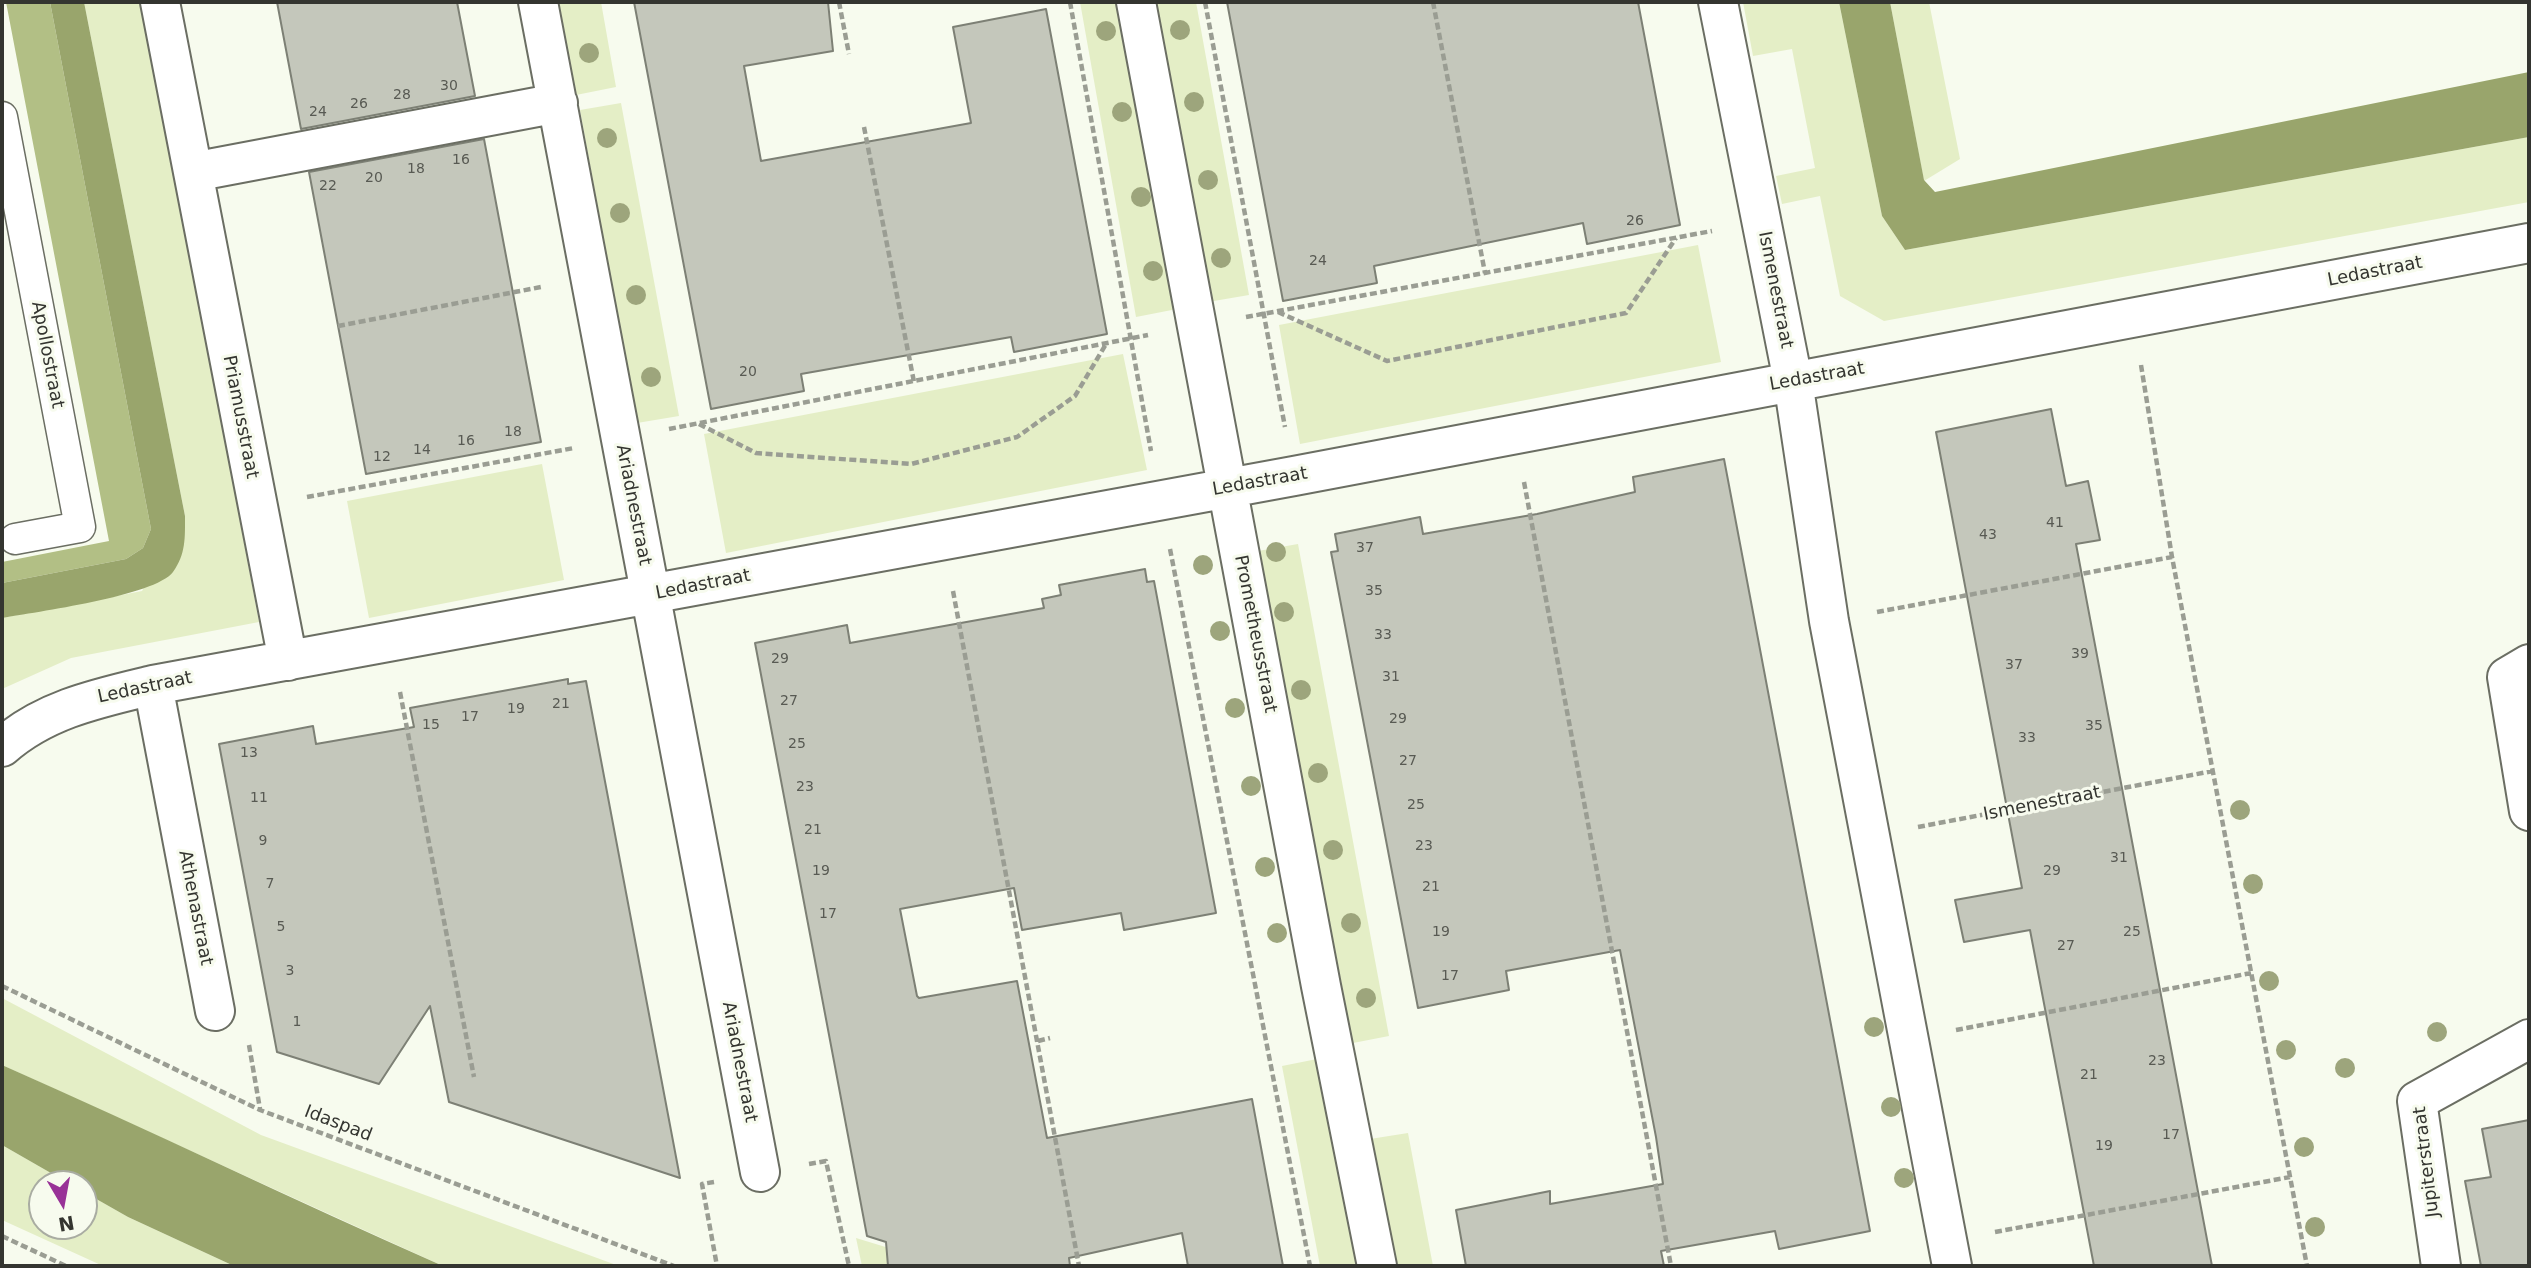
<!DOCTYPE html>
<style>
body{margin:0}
#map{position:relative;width:2531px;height:1268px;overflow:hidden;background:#f7fbee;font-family:"DejaVu Sans",sans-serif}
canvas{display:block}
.frame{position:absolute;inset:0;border:4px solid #343530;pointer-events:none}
.north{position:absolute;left:28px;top:1170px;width:70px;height:70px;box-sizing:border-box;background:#f7fbee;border:2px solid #a9aca2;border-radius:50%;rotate:170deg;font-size:19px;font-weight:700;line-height:28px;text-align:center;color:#343530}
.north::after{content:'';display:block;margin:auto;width:24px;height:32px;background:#983297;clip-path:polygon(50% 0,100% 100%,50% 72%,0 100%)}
</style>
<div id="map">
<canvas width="2531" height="1268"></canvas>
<div class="frame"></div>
<div class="north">N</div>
</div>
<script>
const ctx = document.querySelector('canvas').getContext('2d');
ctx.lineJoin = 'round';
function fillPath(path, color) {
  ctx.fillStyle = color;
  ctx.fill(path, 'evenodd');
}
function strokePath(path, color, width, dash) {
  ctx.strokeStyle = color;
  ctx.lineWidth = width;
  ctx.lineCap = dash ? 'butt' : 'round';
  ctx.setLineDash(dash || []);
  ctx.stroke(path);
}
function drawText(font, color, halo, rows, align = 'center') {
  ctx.font = font + ' "DejaVu Sans",sans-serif';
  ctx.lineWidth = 6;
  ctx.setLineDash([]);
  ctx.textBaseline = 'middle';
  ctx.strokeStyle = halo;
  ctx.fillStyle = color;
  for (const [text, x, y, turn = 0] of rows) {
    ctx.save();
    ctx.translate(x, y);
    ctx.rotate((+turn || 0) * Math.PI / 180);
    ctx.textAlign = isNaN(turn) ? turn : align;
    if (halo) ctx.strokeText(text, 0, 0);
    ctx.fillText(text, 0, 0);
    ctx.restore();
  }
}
fillPath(new Path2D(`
 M84 2H142L259 622 71 658 2 689V618L142 591 185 516Z
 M559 2H601L616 87 576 95Z
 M1080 2H1122L1177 309 1136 317Z
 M1154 2H1196L1249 295 1208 302Z
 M1743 2H1839L1882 216 1905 250 2529 137V202L1884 321 1840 296 1820 196 1782 204 1776 176 1815 168 1792 49 1753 56Z
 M1890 2H1929L1960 159 1924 181Z
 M621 103 679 416 637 423 580 110Z
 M1698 245 1721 362 1300 444 1279 325Z
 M1123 354 1147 470 726 553 704 434Z
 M542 464 564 580 369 618 347 501Z
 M1298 544 1389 1036 1353 1043 1258 551Z
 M2 998 261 1135 619 1266H443L2 1065Z
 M1317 1059 1358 1266H1320L1282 1066Z
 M1408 1133 1433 1266H1396L1370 1139Z
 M2 1145 70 1184H42V1226H84V1192L128 1217 234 1266H103L2 1220Z
 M856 1238 948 1266H862Z`), '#e4eec6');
fillPath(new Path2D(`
 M6 2H50L151 529 143 548 126 559 2 583V562L109 541Z`), '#b2bf85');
fillPath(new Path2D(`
 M50 2H84L185 516C185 538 186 554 173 572 155 596 35 612 2 618V583L126 559 143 548 151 529Z
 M1839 2H1890L1924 180 1935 192 2529 72V137L1905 250 1882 216Z
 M2 1065C150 1130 295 1201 443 1266H234L128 1217 84 1192V1184H70L2 1145Z`), '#99a56c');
const building = new Path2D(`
 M277 2H457L475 96 301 129Z
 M634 2H828L833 51 744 66 761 161 971 123 953 27 1046 9 1107 334 1014 352 1011 337 801 374 804 391 711 409Z
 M1227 2H1638L1680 225 1587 244 1583 223 1374 266 1377 283 1283 301Z
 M484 139 541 442 366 474 309 172Z
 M2051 409 2066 486 2088 481 2100 540 2076 544 2212 1266H2094L2030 930 1964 942 1955 900 2022 888 1936 432Z
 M1724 459 1870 1231 1779 1249 1775 1231 1661 1251 1664 1266H1466L1456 1210 1550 1191V1204L1663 1184 1656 1137 1620 950 1506 971 1509 990 1418 1008 1331 552 1338 551 1335 534 1420 517 1423 534 1537 514 1635 492 1633 477Z
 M1145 569 1147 582 1154 581 1216 913 1124 930 1121 913 1022 930 1014 888 900 909 917 996 919 998 1017 981 1047 1138 1252 1099 1283 1266H1188L1182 1233 1069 1258 1070 1266H888L886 1242 867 1236 755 643 847 625 850 643 1044 608 1042 599 1061 595 1059 585Z
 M568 679V684L586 681 680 1178 449 1102 430 1006 379 1084 277 1052 219 744 313 726 316 744 414 727 410 708Z
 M2529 1120V1266H2481L2465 1181 2491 1177 2482 1129Z`);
fillPath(building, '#c4c7bb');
strokePath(building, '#7d8075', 2);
const lane = new Path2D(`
 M2 117 80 527 15 539`);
const street = new Path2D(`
 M160 2 288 661
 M538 2 760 1172
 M1136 2 1321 986 1377 1266
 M1718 2 1793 381 1829 621 1952 1266
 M193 172 558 103
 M2529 664 2507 677 2529 811
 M153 685 215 1011
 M2 747C45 709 99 698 153 685L1294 476 2529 243
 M2441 1266 2417 1101 2529 1039`);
strokePath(lane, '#6b6e63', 33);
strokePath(street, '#6b6e63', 42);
strokePath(new Path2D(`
 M839 2 849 54
 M1070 2 1151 451
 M1205 2 1285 427
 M1433 2 1485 273
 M864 127 914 382
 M1278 312 1387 361 1626 313 1676 238
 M1246 317 1712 231
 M338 326 541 287
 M2141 365 2172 557 2307 1266
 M699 424 756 453 911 464 1017 437 1075 396 1106 344
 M669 429 1148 335
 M1524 482 1671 1266
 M307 497 574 448
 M1170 549 1310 1266
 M953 591 1079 1266
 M1877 612 2172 557
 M400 692 474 1077
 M1918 827 2213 771
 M2 986 260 1110 674 1266
 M1956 1030 2251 973
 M1038 1041 1050 1038
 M249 1045 260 1109
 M809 1164 826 1161 849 1266
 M714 1182 702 1184 717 1266
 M1995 1232 2290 1177
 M2 1236 66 1266`), '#9a9d93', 4.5, [7, 3.5]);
strokePath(lane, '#fff', 30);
strokePath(street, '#fff', 38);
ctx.fillStyle = '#9da57c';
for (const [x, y] of [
 [1180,30],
 [1106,31],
 [589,53],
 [1194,102],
 [1122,112],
 [607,138],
 [1208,180],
 [1141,197],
 [620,213],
 [1221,258],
 [1153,271],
 [636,295],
 [651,377],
 [1276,552],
 [1203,565],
 [1284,612],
 [1220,631],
 [1301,690],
 [1235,708],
 [1318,773],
 [1251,786],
 [2240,810],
 [1333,850],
 [1265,867],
 [2253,884],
 [1351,923],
 [1277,933],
 [2269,981],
 [1366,998],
 [1874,1027],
 [2437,1032],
 [2286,1050],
 [2345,1068],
 [1891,1107],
 [2304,1147],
 [1904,1178],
 [2315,1227]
]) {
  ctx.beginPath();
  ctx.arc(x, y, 10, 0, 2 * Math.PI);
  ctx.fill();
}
drawText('14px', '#585a53', null, [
 ["30",449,86],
 ["28",402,95],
 ["26",359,104],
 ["24",318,112],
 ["16",461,160],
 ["18",416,169],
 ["20",374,178],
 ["22",328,186],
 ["26",1635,221],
 ["24",1318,261],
 ["20",748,372],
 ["18",513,432],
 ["16",466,441],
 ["14",422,450],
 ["12",382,457],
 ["41",2055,523],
 ["43",1988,535],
 ["37",1365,548],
 ["35",1374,591],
 ["33",1383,635],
 ["39",2080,654],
 ["29",780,659],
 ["37",2014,665],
 ["31",1391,677],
 ["27",789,701],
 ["21",561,704],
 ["19",516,709],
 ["17",470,717],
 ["29",1398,719],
 ["15",431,725],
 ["35",2094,726],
 ["33",2027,738],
 ["25",797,744],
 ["13",249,753],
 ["27",1408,761],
 ["23",805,787],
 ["11",259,798],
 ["25",1416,805],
 ["21",813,830],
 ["9",263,841],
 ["23",1424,846],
 ["31",2119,858],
 ["19",821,871],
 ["29",2052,871],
 ["7",270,884],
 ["21",1431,887],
 ["17",828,914],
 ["5",281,927],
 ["19",1441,932],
 ["25",2132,932],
 ["27",2066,946],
 ["3",290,971],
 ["17",1450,976],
 ["1",297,1022],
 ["23",2157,1061],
 ["21",2089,1075],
 ["17",2171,1135],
 ["19",2104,1146]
]);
drawText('18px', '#343530', '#f7fbee', [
 ["Ledastraat",2375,272,-11],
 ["Ismenestraat",1775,290,79],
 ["Apollostraat",47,355,79],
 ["Ledastraat",1817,377,-10],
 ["Priamusstraat",240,417,79],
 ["Ledastraat",1260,482,-10],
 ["Ariadnestraat",633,505,79],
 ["Ledastraat",703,585,-11],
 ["Prometheusstraat",1255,634,79],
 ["Ledastraat",145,688,-12],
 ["Ismenestraat",2042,804,-11],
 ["Athenastraat",195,908,79],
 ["Ariadnestraat",739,1062,79],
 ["Idaspad",338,1124,21],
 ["Jupiterstraat",2427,1162,-97]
]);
</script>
